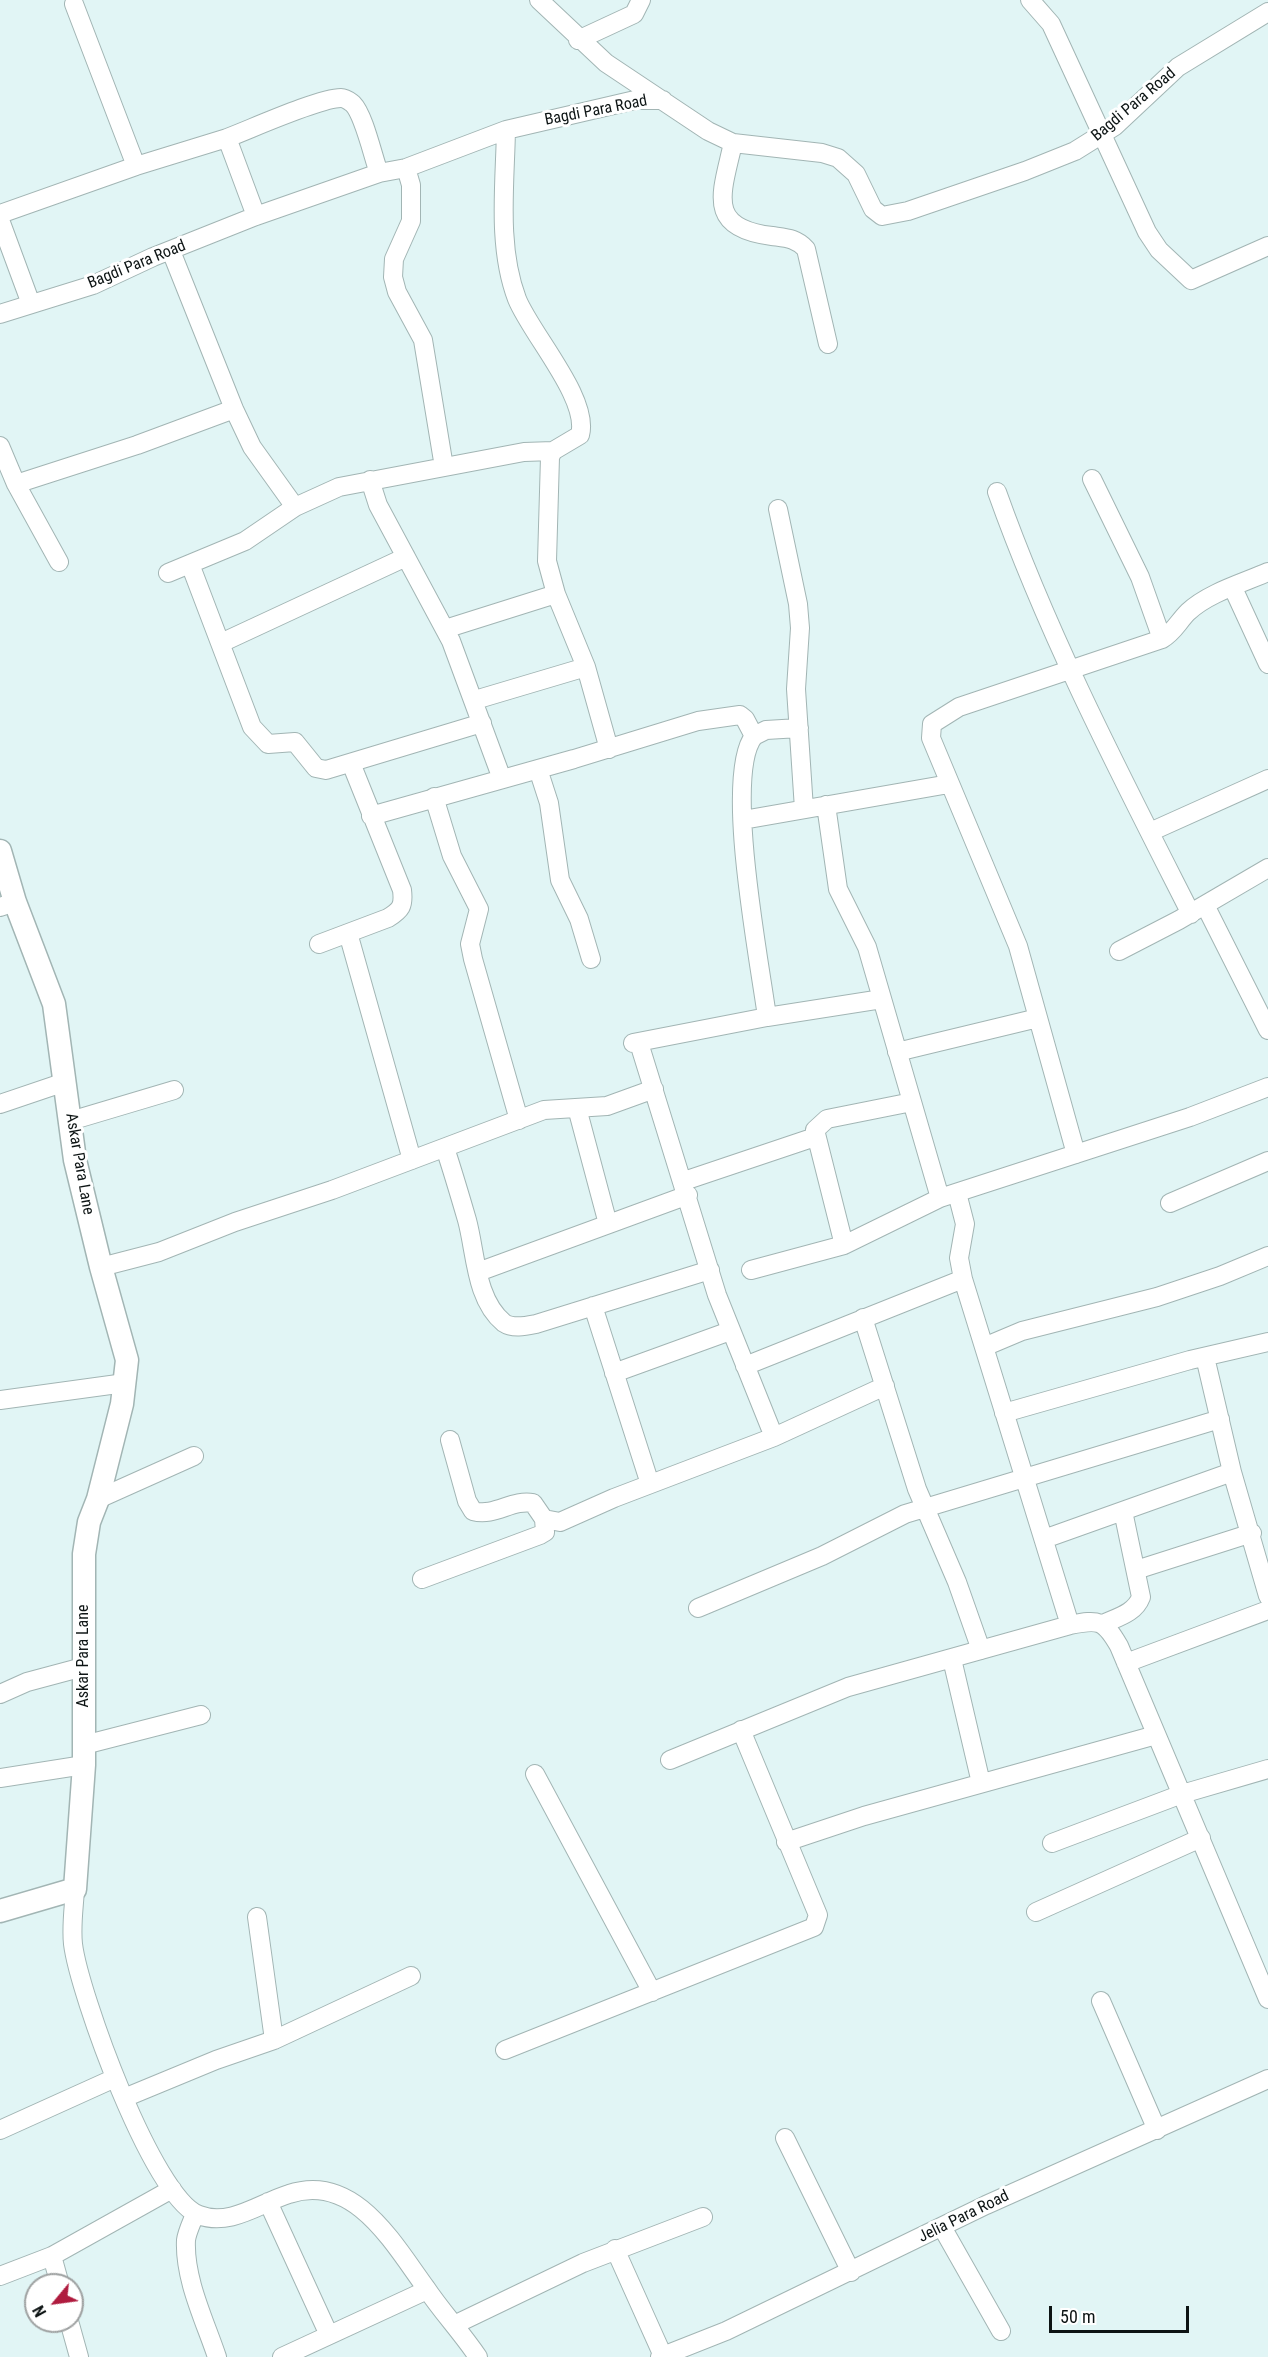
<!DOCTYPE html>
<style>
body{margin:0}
#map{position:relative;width:1268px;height:2357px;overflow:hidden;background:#e1f5f5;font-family:"Roboto Condensed",sans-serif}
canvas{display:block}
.north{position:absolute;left:24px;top:2273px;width:60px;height:60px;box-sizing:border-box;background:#fff;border:2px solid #9ea1a1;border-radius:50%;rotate:241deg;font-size:16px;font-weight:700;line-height:24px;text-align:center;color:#0d1414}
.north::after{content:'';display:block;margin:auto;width:21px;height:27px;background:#af1b3e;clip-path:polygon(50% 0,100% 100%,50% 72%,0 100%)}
.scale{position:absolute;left:1049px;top:2306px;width:140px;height:27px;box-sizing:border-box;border:3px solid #0d1414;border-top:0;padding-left:8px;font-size:18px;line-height:21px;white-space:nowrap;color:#0d1414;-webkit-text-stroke:4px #fff;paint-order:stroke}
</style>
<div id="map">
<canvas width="1268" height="2357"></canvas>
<div class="north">N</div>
<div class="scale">50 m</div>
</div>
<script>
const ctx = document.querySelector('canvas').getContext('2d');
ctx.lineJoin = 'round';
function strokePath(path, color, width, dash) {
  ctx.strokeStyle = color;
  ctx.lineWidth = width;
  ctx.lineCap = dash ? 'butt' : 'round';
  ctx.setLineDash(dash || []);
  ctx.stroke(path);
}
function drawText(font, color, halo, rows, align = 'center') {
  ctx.font = font + ' "Roboto Condensed",sans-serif';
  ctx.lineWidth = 6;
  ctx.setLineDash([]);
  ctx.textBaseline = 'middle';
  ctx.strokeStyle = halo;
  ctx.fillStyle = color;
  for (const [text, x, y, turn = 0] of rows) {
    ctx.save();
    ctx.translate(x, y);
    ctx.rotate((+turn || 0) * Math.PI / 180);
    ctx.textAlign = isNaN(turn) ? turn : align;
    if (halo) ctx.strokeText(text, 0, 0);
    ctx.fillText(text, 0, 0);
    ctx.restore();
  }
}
const minor = new Path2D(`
 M539 0 606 63 708 131 733 143 822 153 838 158 856 174 873 209 882 216 908 211 1025 171 1075 151 1115 126 1178 67 1268 12
 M1030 0 1051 24 1147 232 1159 250 1191 280 1268 246
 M74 4 136 166 227 138 256 216
 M578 40 634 14 641 0
 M506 130C505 184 497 247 517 299 531 334 590 399 580 435L553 451 550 457 547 561 556 594 586 667 609 749
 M227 138C251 129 319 98 341 98 346 98 349 101 353 104 364 115 373 157 379 173
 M733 143C722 193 705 228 772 236 786 238 796 238 806 249L828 344
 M406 168 411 185V221L394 259 393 277 397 292 423 340 444 467
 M0 214 136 166
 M0 220 31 304
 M171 251 234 409 252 447 295 507
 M0 314 93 285 153 257 256 216 379 173 406 168 506 130 635 100H663
 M0 446 16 484 59 562
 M1092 479 1140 577 1162 639
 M370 480 378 505 451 641 502 779
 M16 484 137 445 234 409
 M997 492C1049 638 1121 776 1191 914
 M778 509 798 604 800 628 796 689 804 809
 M190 564 252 727 268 744 295 742 316 768 326 770 482 723
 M168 573 245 541 295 507 339 487 524 452 553 451
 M1233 588 1268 664
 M445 629 556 594
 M221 643 406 557
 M475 700 586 667
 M538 769 549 803 560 880 579 919 591 959
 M434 797 452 856 479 909 470 944 473 959 519 1120
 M826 805 838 889 867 947 940 1198
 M371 816 574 759 698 721 740 715 745 719 754 736
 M743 820 949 784
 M1150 832 1268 779
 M1205 905 1268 1030
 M0 907 15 902
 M348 933 412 1160
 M319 944 388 918C401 910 404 906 402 890L351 763
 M1119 951 1179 920 1268 868
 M767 1017C760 963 723 775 754 736L766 730 799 728
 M633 1043 767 1017 882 999
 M639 1043 717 1295 774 1437
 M897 1052 1038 1018
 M0 1104 65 1082
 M577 1108 608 1224
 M70 1121 174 1090
 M445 1148C453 1172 460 1196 467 1220 476 1253 475 1299 504 1323 513 1329 526 1326 536 1324L710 1270
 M1076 1154 1018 946 931 738 932 724 959 707 1162 639C1174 632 1178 622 1188 612 1208 593 1243 583 1268 572
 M684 1181 815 1137
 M957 1193 965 1224 959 1258 963 1279 1070 1625
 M1170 1203 1268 1161
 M844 1245 815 1130 827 1119 912 1102
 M101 1267 159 1252 235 1222 332 1190 544 1110 607 1106 654 1089
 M751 1270 844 1245 940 1198 1190 1117 1268 1087
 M478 1272 688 1195
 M593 1306 650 1484
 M863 1318 917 1489 957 1582 981 1650
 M984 1347 1022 1331 1157 1297 1220 1276 1268 1256
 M1205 1357 1232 1472 1268 1596
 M745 1366 963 1279
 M614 1373 730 1331
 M0 1400 125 1383
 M1004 1413 1190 1360 1268 1342
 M450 1440 467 1501 473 1511C495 1517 512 1499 533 1503L544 1519 560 1522 614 1498 774 1437 885 1386
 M98 1499 194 1456
 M1044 1539 1232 1472
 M1136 1570 1252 1533
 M422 1579 540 1535 545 1532 544 1519
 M698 1608 822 1556 905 1514 1220 1419
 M1103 1624C1118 1617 1135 1613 1141 1597L1123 1511
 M952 1659 981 1783
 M1126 1663 1268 1610
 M0 1694 27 1682 83 1667
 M84 1745 201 1715
 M670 1760 848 1687 1070 1625C1099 1619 1104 1620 1119 1646L1268 1999
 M535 1774 652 1992
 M0 1778 84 1765
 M786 1842 864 1816 1156 1735
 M1052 1843 1182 1794 1268 1769
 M75 1889C74 1907 71 1926 73 1944 79 1993 153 2198 199 2215 230 2227 260 2203 289 2194 354 2172 393 2243 426 2288 442 2312 462 2333 478 2357
 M1036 1912 1201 1838
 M257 1917 274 2040
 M1101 2001 1157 2130
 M505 2050 814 1927 818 1915 741 1730
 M124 2098 216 2060 274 2040 411 1976
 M0 2130 115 2078
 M785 2138 851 2272
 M268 2202 329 2335
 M195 2214C192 2222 187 2232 186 2240 184 2279 205 2321 217 2357
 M942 2227 1001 2331
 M615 2249 663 2356
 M52 2256 60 2285
 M0 2276 52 2256 172 2189
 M69 2321 79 2357
 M454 2325 583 2263 703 2217
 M282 2357 427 2290
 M660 2357 726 2331 986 2205 1268 2079`);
const tertiary = new Path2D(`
 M0 851 15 902 54 1004 75 1160 101 1267 127 1360 122 1404 98 1499 89 1522 84 1554V1765L75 1889 0 1911`);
strokePath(minor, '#a2b5b4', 20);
strokePath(tertiary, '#a2b5b4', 25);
strokePath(minor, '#fff', 18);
strokePath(tertiary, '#fff', 22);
drawText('16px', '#0d1414', '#fff', [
 ["Bagdi Para Road",1134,105,-40],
 ["Bagdi Para Road",596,111,-11],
 ["Bagdi Para Road",137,265,-22],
 ["Askar Para Lane",79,1164,80],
 ["Askar Para Lane",84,1656,-90],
 ["Jelia Para Road",964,2217,-26]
]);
</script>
